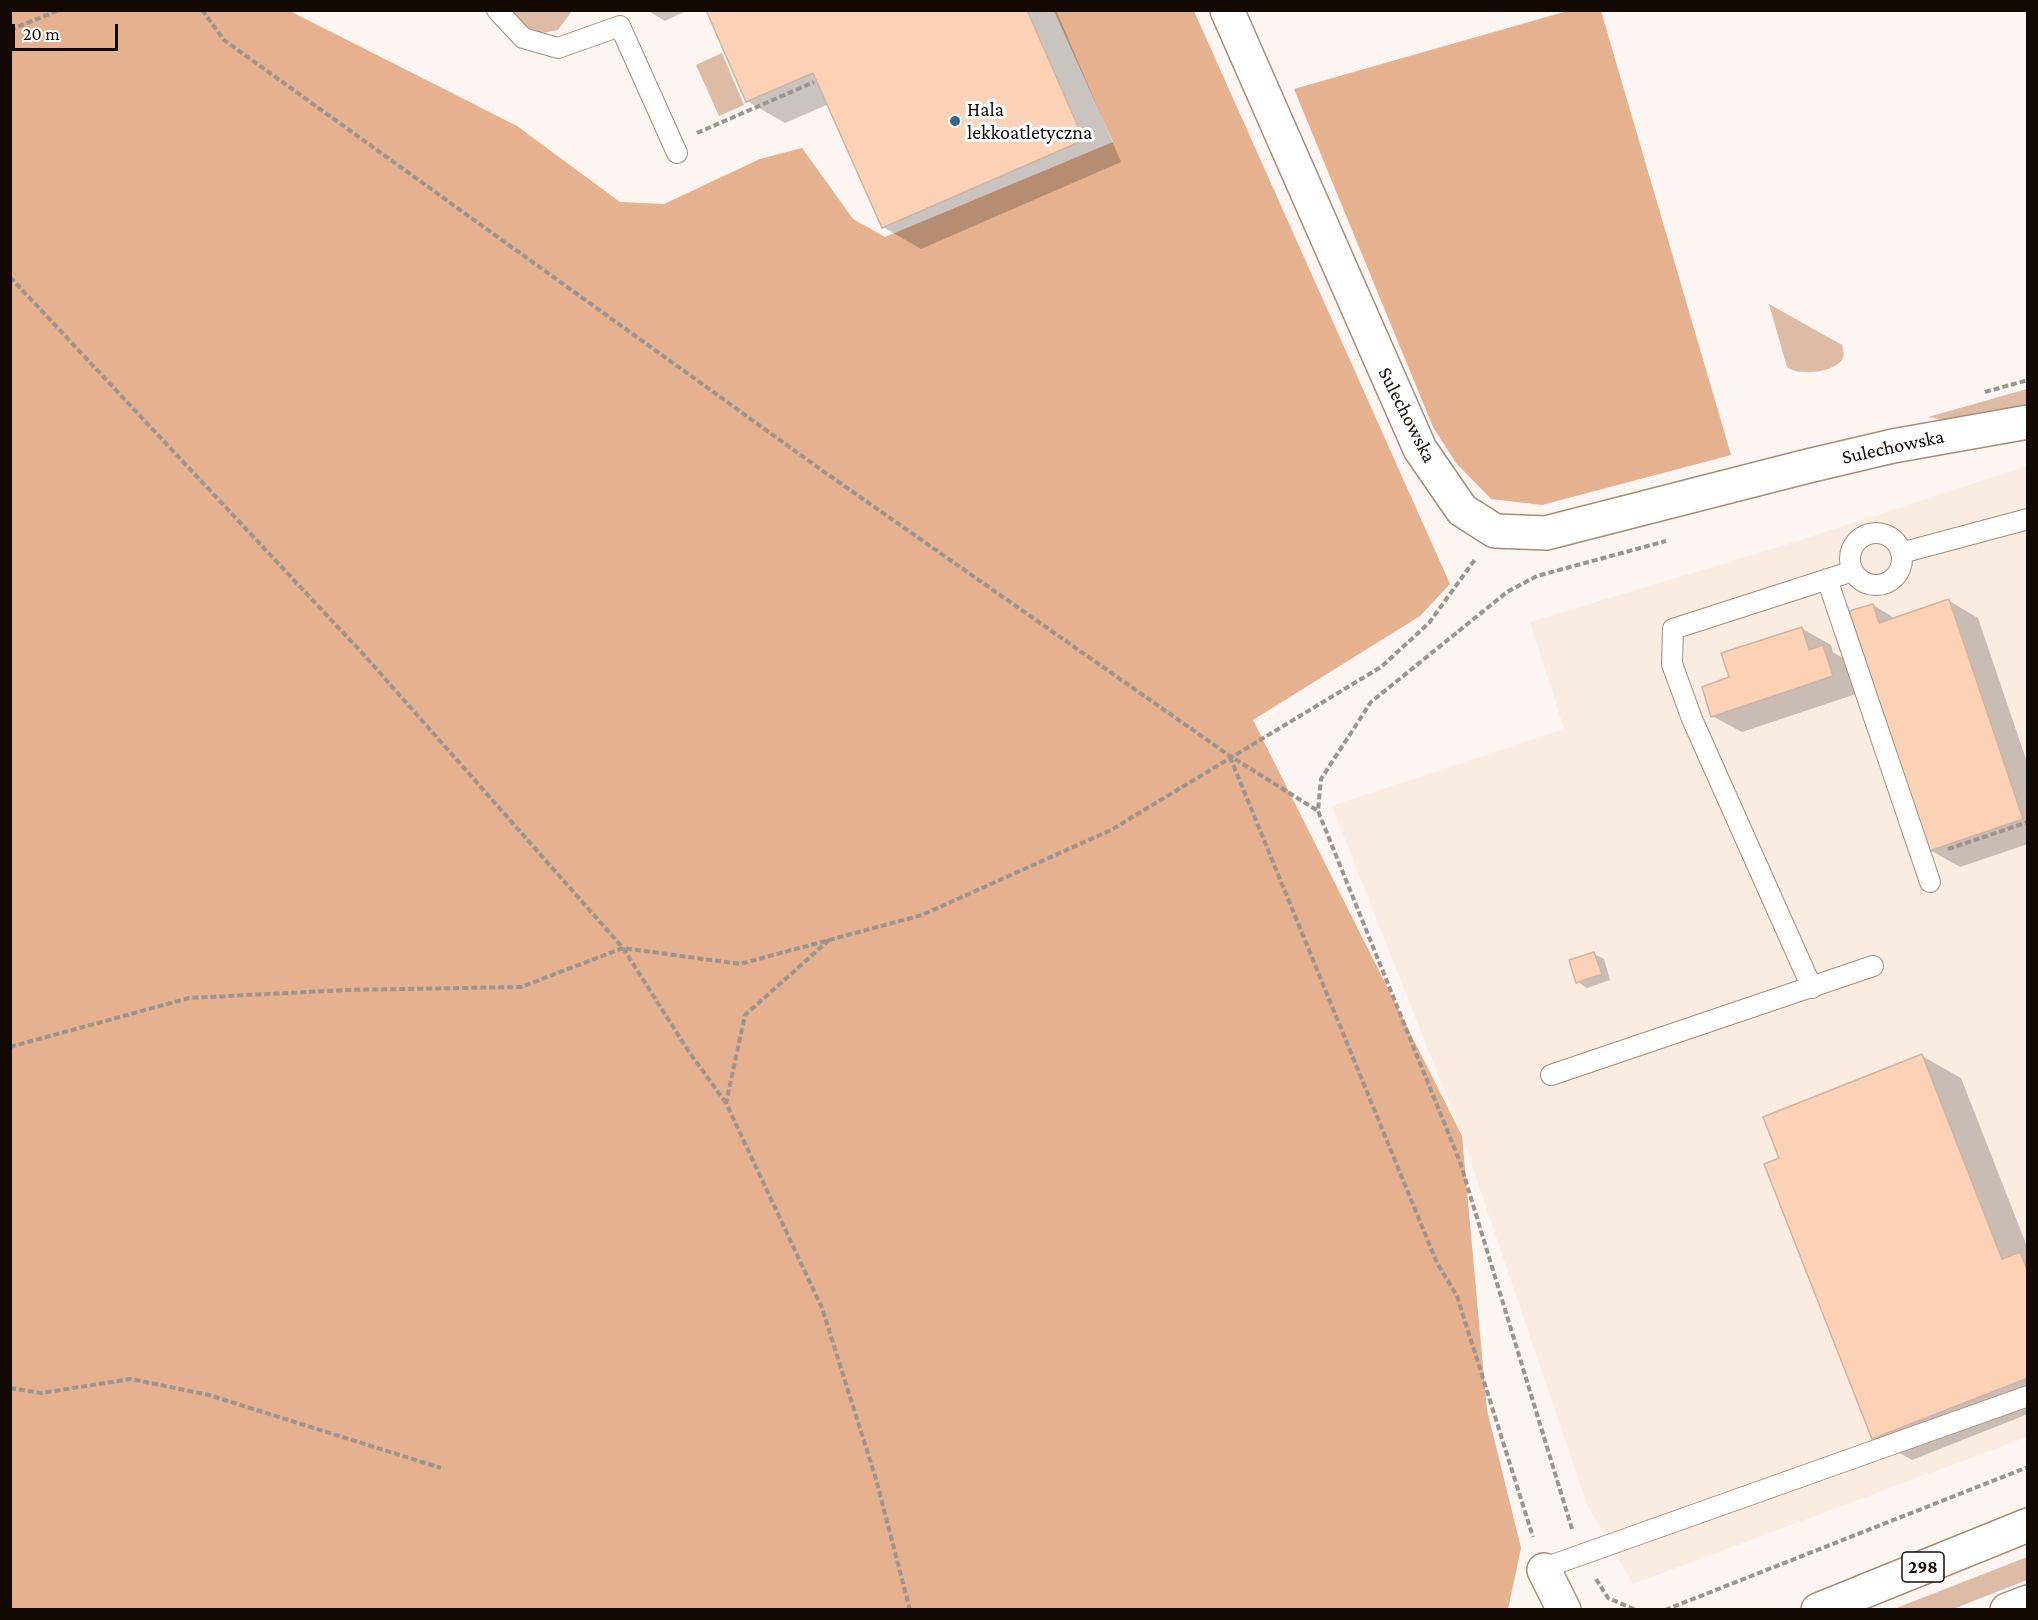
<!DOCTYPE html>
<style>
body{margin:0}
#map{position:relative;width:2038px;height:1620px;overflow:hidden;background:#fcf5f1;font-family:"Crimson Pro",serif}
canvas{display:block}
.frame{position:absolute;inset:0;border:12px solid #140a05;pointer-events:none}
.scale{position:absolute;left:12px;top:24px;width:106px;height:27px;box-sizing:border-box;border:3px solid #140a05;border-top:0;padding-left:8px;font-size:18px;line-height:21px;white-space:nowrap;color:#140a05;-webkit-text-stroke:4px #fff;paint-order:stroke}
</style>
<div id="map">
<canvas width="2038" height="1620"></canvas>
<div class="frame"></div>
<div class="scale">20 m</div>
</div>
<script>
const ctx = document.querySelector('canvas').getContext('2d');
ctx.lineJoin = 'round';
function fillPath(path, color) {
  ctx.fillStyle = color;
  ctx.fill(path, 'evenodd');
}
function strokePath(path, color, width, dash) {
  ctx.strokeStyle = color;
  ctx.lineWidth = width;
  ctx.lineCap = dash ? 'butt' : 'round';
  ctx.setLineDash(dash || []);
  ctx.stroke(path);
}
function drawText(font, color, halo, rows, align = 'center') {
  ctx.font = font + ' "Crimson Pro",serif';
  ctx.lineWidth = 6;
  ctx.setLineDash([]);
  ctx.textBaseline = 'middle';
  ctx.strokeStyle = halo;
  ctx.fillStyle = color;
  for (const [text, x, y, turn = 0] of rows) {
    ctx.save();
    ctx.translate(x, y);
    ctx.rotate((+turn || 0) * Math.PI / 180);
    ctx.textAlign = isNaN(turn) ? turn : align;
    if (halo) ctx.strokeText(text, 0, 0);
    ctx.fillText(text, 0, 0);
    ctx.restore();
  }
}
fillPath(new Path2D(`
 M2027 466V1437L1633 1584 1587 1505 1462 1136 1332 806 1564 729 1530 622 1788 544Z`), '#fbece2');
fillPath(new Path2D(`
 M507 11H572L558 30 533 35Z
 M722 53 744 105 719 116 696 65Z
 M1769 304 1842 345C1843 351 1845 355 1842 360 1833 373 1798 376 1787 367Z
 M2027 389V404L1944 420 1928 417Z
 M2027 1557V1580L1953 1609H1894Z`), '#debba5');
fillPath(new Path2D(`
 M11 10 290 11 517 126 620 202 664 204 760 159 802 148 853 219 885 237 1113 142 1054 11H1194L1450 584 1420 616 1253 720 1462 1136 1487 1410 1521 1548 1508 1609H11Z
 M1571 10 1601 11 1731 455 1542 505 1491 499 1456 463 1433 427 1294 89Z`), '#e5b18f');
fillPath(new Path2D(`
 M647 10H688L665 21Z
 M708 10H1056L1121 162 921 249 883 227 829 104 785 123 747 101Z
 M1949 601 1978 618 2028 765V844L1960 867 1930 850 1873 605 1896 619Z
 M1801 628 1831 645 1833 652 1852 664 1862 692 1742 732 1712 716 1731 678Z
 M1594 954 1604 959 1610 980 1587 988 1578 982Z
 M1922 1056 1961 1078 2028 1249V1414L1912 1460 1873 1438 1781 1159Z`), '#0003');
const building = new Path2D(`
 M706 10H1027L1084 140 882 228 813 73 746 102Z
 M1949 599 2023 819 1929 851 1849 611 1873 604 1879 623Z
 M1802 627 1809 650 1823 645 1833 676 1711 717 1702 687 1729 677 1721 653Z
 M1594 952 1602 974 1576 983 1569 960Z
 M1922 1054 2002 1259 2020 1252 2028 1272V1378L1872 1439 1764 1164 1779 1158 1763 1117Z`);
fillPath(building, '#fcd2b6');
strokePath(building, '#d0b3a0', 1.5);
const lane = new Path2D(`
 M497 10 523 38 558 48 620 26 677 153
 M1850 559a26 26 0 1 1 52 0a26 26 0 1 1-52 0Z
 M1901 553 2028 519
 M1827 579 1930 882
 M1812 988 1692 719 1672 664 1673 629 1853 571
 M1551 1075 1873 966
 M1544 1574V1568L2028 1396`);
const street = new Path2D(`
 M1227 10 1420 449 1462 510 1495 531 1546 533 1808 466 1893 446 2028 422
 M1544 1570 1564 1610`);
const primary = new Path2D(`
 M1818 1610 2028 1525
 M2007 1610 2028 1602`);
strokePath(lane, '#a88c79', 22);
strokePath(street, '#a88c79', 36);
strokePath(primary, '#a88c79', 36);
strokePath(new Path2D(`
 M202 10 224 40 823 471 1230 756 1318 811
 M10 30 59 10
 M697 133 814 82
 M10 277 365 656 623 948 689 1052 726 1103
 M1985 392 2028 380
 M1230 757 1437 1263 1457 1296 1533 1537
 M1948 849 2028 822
 M829 940 745 1015 726 1103 822 1308 876 1479 910 1610
 M10 1047 189 998 346 990 521 987 623 948 740 964 922 915 1111 830 1381 667 1429 623 1476 558
 M10 1388 41 1393 131 1379 209 1395 441 1468
 M1572 1529 1460 1162 1318 811 1321 779 1371 702 1507 592 1537 576 1666 541
 M1596 1579 1608 1598 1636 1610
 M1665 1610 2028 1467`), '#9c948f', 4, [6, 3]);
strokePath(lane, '#fff', 20);
strokePath(street, '#fff', 33);
strokePath(primary, '#fff', 33);
for (const [x, y, r, color] of [
 [955,121,6,"#346885"]
]) {
  const dot = new Path2D();
  dot.arc(x, y, r, 0, 2 * Math.PI);
  ctx.fillStyle = color;
  ctx.fill(dot);
  strokePath(dot, '#fff', 2);
}
for (const [x, y, w] of [
 [1923,1567,42]
]) {
  const box = new Path2D();
  box.roundRect(x - w / 2, y - 15, w, 30, 4.5);
  ctx.fillStyle = '#fff';
  ctx.fill(box);
  strokePath(box, '#140a05', 1.5);
}
drawText('bold 18px', '#140a05', null, [
 ["298",1923,1567]
]);
drawText('20px', '#140a05', '#fff', [
 ["Hala",967,110],
 ["lekkoatletyczna",967,133]
], 'left');
drawText('20px', '#140a05', '#fff', [
 ["Sulechowska",1407,415,63],
 ["Sulechowska",1893,447,-12]
]);
</script>
